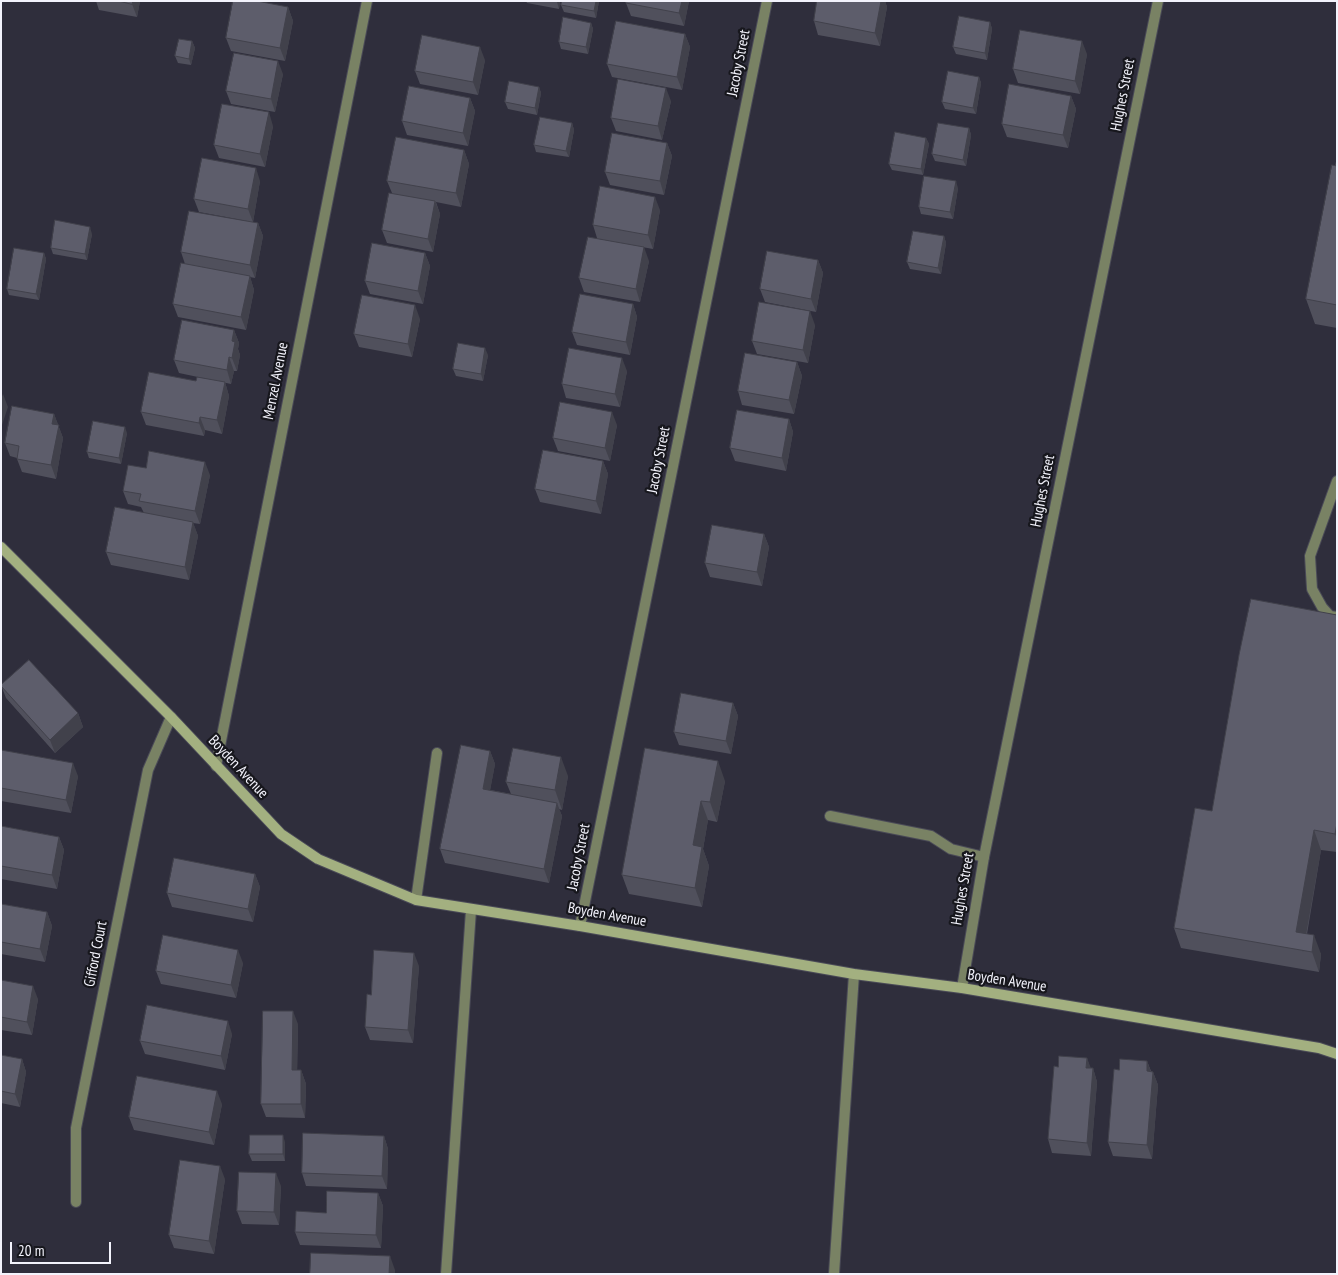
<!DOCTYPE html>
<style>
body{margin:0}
#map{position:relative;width:1338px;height:1275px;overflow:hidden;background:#2f2e3c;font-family:"PT Sans Narrow",sans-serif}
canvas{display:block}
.frame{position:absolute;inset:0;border:2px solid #f3f3fc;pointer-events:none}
.scale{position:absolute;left:10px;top:1242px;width:101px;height:22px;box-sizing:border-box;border:2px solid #f3f3fc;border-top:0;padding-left:6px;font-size:15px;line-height:18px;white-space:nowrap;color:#f3f3fc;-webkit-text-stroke:4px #17171d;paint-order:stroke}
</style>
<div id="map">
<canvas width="1338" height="1275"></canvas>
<div class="frame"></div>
<div class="scale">20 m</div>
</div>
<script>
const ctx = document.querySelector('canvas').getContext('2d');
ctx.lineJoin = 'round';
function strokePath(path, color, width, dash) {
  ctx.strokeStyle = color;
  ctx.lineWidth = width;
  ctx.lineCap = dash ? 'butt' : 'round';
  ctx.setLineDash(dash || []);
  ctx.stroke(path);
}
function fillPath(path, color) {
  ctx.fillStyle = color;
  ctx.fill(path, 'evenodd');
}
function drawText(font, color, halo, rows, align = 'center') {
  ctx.font = font + ' "PT Sans Narrow",sans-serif';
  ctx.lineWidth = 4.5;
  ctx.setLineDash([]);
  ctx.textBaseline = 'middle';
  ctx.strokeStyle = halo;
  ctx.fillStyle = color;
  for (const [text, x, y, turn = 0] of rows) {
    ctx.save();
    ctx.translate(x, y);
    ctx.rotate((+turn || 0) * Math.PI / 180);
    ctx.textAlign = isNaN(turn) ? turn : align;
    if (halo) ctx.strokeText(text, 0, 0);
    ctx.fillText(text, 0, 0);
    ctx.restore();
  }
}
const lane = new Path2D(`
 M1337 481 1310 556 1312 589 1322 607 1330 616 1337 617
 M830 816 931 836 951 849 984 857
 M416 900 437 753`);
const street = new Path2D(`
 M216 766 367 1
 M580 926 767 1
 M962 988 984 857 1158 1
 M76 1202V1128L148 770 171 717
 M446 1274 471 910
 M834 1274 854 974`);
const secondary = new Path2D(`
 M1 547 171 717 281 834 318 859 416 900 580 926 854 974 962 988 1319 1048 1337 1054`);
strokePath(lane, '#4a4a57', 12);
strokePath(street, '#4a4a57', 12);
strokePath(secondary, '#4a4a57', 12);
strokePath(lane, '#798264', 10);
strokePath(street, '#798264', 10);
strokePath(secondary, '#a3b080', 10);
fillPath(new Path2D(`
 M96 1H140L137 17 99 10Z
 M526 1H560L559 9 527 3Z
 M562 1H599L596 18 564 12 561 5Z
 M689 1 684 26 631 16 626 3Z
 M817 1H885L887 7 880 46 818 35 814 21Z
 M288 7 293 21 285 61 231 51 226 38Z
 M990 22 992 29 987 60 956 54 953 47Z
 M591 23 593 29 588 54 561 49 559 42Z
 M685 34 690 47 682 90 612 77 607 64Z
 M192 41 195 48 191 65 178 63 175 56Z
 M1087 54 1080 94 1018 83 1013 69Z
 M485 60 478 95 420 84 415 71Z
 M283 74 275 112 231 104 226 91Z
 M979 77 981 83 976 114 945 109 942 102Z
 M539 87 541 93 537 115 508 109 505 102Z
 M1071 96 1076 109 1068 148 1007 137 1002 124Z
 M470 98 475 111 468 146 407 135 402 121Z
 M671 101 662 140 616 131 611 118Z
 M572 123 574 130 569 157 536 152 534 145Z
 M273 126 265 167 219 158 214 145Z
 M969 128 971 135 966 166 935 161 932 154Z
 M926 138 929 144 923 175 892 170 889 164Z
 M667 143 672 156 664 195 610 185 605 172Z
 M464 150 469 164 461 207 436 202 440 214 433 252 387 243 382 230 392 193 387 181Z
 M1337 157V328L1315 324 1306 299Z
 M260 181 253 222 258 223 263 236 255 278 250 277 254 290 246 330 178 317 173 304 185 264 181 252 247 221 199 212 194 199Z
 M958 188 953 219 921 214 919 207Z
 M660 210 653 249 598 239 649 261 640 302 584 292 579 278 597 238 593 225Z
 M92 234 87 260 53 254 51 248Z
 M944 236 946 243 941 274 910 269 907 262Z
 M44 253 46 259 39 300 9 295 7 289Z
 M425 253 430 266 423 304 370 294 365 281Z
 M818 260 823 273 816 312 765 302 760 289Z
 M633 304 637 317 630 355 577 345 572 332Z
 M420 319 412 357 359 347 354 334Z
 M815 325 808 363 757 354 752 341Z
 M234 330 239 343 238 349 240 355 237 371H234L231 384 179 373 174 360Z
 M488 355 483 381 456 376 453 369Z
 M797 362 802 376 794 414 742 405 738 391Z
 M627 371 620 407 566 398 562 384Z
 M196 381 225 382 229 396 222 434 205 430 204 436 146 425 141 412Z
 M54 414 63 438 56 479 22 472 17 459V458L10 456 5 443Z
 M789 419 793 432 786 471 735 461 730 448Z
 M617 425 610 461 558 451 553 438Z
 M127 433 121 464 89 458 87 452Z
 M603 461 608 474 601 514 540 502 535 489Z
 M146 468 210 475 200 524 193 523 198 536 189 580 111 565 106 552 144 513 141 507 128 504 123 491Z
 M764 534 769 547 762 586 710 577 705 563Z
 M1337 615V852L1321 850 1307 934 1321 954 1319 972 1181 948 1174 928 1212 811Z
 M1 685 78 713 83 727 55 753 6 698Z
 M733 703 738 716 731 754 679 745 674 732Z
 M645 748 725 781 717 822 708 820 703 849 709 866 702 907 629 894 622 875Z
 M1 750 78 776 71 813 1 801Z
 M490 751 495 764 490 790 511 794 506 782 568 776 562 810 559 809 562 816 549 883 445 863 440 849Z
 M1 826 59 837 64 850 57 889 1 879Z
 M255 874 260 887 253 922 172 907 167 893Z
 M1 904 47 912 52 926 45 962 1 954Z
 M243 963 236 998 161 984 156 971Z
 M419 966 413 1043 370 1040 365 1027 371 995Z
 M1 980 38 999 32 1035 1 1030Z
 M298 1024 297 1070H301L306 1084 305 1118 266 1117 261 1104Z
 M232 1034 225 1070 145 1054 140 1041Z
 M1 1055 22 1059 26 1072 20 1107 1 1103Z
 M1087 1058 1090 1068H1093L1097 1082 1091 1156 1052 1153 1048 1139 1058 1067Z
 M1147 1061 1151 1071 1153 1072 1158 1085 1152 1159 1113 1156 1108 1142 1119 1070Z
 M222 1104 214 1145 134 1130 129 1117Z
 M384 1136 388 1149 387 1189 306 1186 302 1173Z
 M285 1142V1161H252L249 1154Z
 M225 1179 214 1254 174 1248 169 1235Z
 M281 1186 279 1225 242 1224 237 1211Z
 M378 1193 383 1206 381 1248 300 1245 295 1232 326 1213Z`), '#50505c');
fillPath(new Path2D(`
 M133 1H140L137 17 132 4Z
 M557 1H560L559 9 557 2Z
 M596 1H599L596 18 594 11Z
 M682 1H689L684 26 679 13Z
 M881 1H885L887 7 880 46 875 33Z
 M288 7 293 21 285 61 280 48Z
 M990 22 992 29 987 60 985 53Z
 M591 23 593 29 588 54 586 47Z
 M685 34 690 47 682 90 677 77Z
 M192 41 195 48 191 65 189 59Z
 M1082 41 1087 54 1080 94 1075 81Z
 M480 47 485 60 478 95 473 82Z
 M278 61 283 74 275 112 271 99Z
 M979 77 981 83 976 114 973 108Z
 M539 87 541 93 537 115 535 108Z
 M666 88 671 101 662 140 658 126Z
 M1071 96 1076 109 1068 148 1063 135Z
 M470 98 475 111 468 146 463 133Z
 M269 112 273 126 265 167 260 154Z
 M572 123 574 130 569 157 566 151Z
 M969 128 971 135 966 166 963 160Z
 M926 138 929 144 923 175 921 169Z
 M667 143 672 156 664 195 660 181Z
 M464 150 469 164 461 207 456 193Z
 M256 168 260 181 253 222 248 209Z
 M956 181 958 188 953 219 950 212Z
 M655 197 660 210 653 249 648 235Z
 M435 201 440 214 433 252 428 239Z
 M258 223 263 236 255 278 250 265Z
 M90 227 92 234 87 260 85 254Z
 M944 236 946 243 941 274 938 268Z
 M644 247 649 261 640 302 636 289Z
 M44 253 46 259 39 300 36 294Z
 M425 253 430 266 423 304 418 291Z
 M818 260 823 273 816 312 811 299Z
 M250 276 254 290 246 330 241 317Z
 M633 304 637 317 630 355 626 342Z
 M415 305 420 319 412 357 408 344Z
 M810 311 815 325 808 363 803 350Z
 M234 330 239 343 238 349 240 355 237 371 232 358V341Z
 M485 348 488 355 483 381 481 374Z
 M229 357 234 371 231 384 227 370Z
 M622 358 627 371 620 407 615 394Z
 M797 362 802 376 794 414 789 400Z
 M225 382 229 396 222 434 217 420Z
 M3 394 8 407 1 428V399Z
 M612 412 617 425 610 461 605 448Z
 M54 414 63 438 56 479 51 465 52 424Z
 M200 417 205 430 204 436 199 423Z
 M789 419 793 432 786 471 782 458Z
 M125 427 127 433 121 464 119 458Z
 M603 461 608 474 601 514 596 501Z
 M205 462 210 475 200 524 195 511Z
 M193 522 198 536 189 580 185 567Z
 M764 534 769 547 762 586 757 572Z
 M733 703 738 716 731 754 726 741Z
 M78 713 83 727 55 753 50 740Z
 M490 751 495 764 488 802 483 789Z
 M561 757 568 776 562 810 555 790Z
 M718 761 725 781 717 822 710 802Z
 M73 763 78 776 71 813 66 800Z
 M701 801 708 820 703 849 709 866 702 907 695 888 693 845Z
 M557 803 562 816 549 883 544 869Z
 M1337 823V839L1335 834Z
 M1314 830 1321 850 1303 952 1296 932Z
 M59 837 64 850 57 889 52 875Z
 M255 874 260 887 253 922 248 909Z
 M47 912 52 926 45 962 40 949Z
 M1314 935 1321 954 1319 972 1312 952Z
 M238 950 243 963 236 998 231 985Z
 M414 953 419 966 413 1043 408 1030Z
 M33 986 38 999 32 1035 27 1022Z
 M293 1011 298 1024 297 1084 292 1070Z
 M228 1021 232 1034 225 1070 221 1056Z
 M1087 1058 1092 1071 1086 1068Z
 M22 1059 26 1072 20 1107 15 1094Z
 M1147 1061 1152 1075 1147 1071Z
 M1093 1068 1097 1082 1091 1156 1087 1143Z
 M301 1070 306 1084 305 1118 301 1104Z
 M1153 1072 1158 1085 1152 1159 1147 1145Z
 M217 1091 222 1104 214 1145 209 1132Z
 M283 1135 285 1142V1161L283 1154Z
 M384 1136 388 1149 387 1189 382 1176Z
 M220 1166 225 1179 214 1254 209 1241Z
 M276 1173 281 1186 279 1225 274 1212Z
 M378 1193 383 1206 381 1248 376 1235Z
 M390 1256 395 1270V1274H389Z`), '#41414b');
const building = new Path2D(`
 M119 1H133L132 4Z
 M233 1H257L288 7 280 48 226 38Z
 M562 1H596L594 11 561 5Z
 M626 1H682L679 13 626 3Z
 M817 1H881L875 33 814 21Z
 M959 16 990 22 985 53 953 47Z
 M563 17 591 23 586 47 559 42Z
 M616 21 685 34 677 77 607 64Z
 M1020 30 1082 41 1075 81 1013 69Z
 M422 35 480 47 473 82 415 71Z
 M179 39 192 41 189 59 175 56Z
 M234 53 278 61 271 99 226 91Z
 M948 71 979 77 973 108 942 102Z
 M618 79 666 88 658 126 611 118Z
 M509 81 539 87 535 108 505 102Z
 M1009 84 1071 96 1063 135 1002 124Z
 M409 86 470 98 463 133 402 121Z
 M222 104 269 112 260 154 214 145Z
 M540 117 572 123 566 151 534 145Z
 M938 123 969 128 963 160 932 154Z
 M895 132 926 138 921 169 889 164Z
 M612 133 667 143 660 181 605 172Z
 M396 137 464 150 456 193 387 181Z
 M202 158 256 168 248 209 194 199Z
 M1332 165 1337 166V305L1306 299Z
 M924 176 956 181 950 212 919 207Z
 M600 186 655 197 648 235 593 225Z
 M389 193 435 201 428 239 382 230Z
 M189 211 258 223 250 265 181 252Z
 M55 220 90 227 85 254 51 248Z
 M913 231 944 236 938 268 907 262Z
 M588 237 644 247 636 289 579 278Z
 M372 243 425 253 418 291 365 281Z
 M14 248 44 253 36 294 7 289Z
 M767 251 818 260 811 299 760 289Z
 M181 263 250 276 241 317 173 304Z
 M580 294 633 304 626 342 572 332Z
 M362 295 415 305 408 344 354 334Z
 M759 302 810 311 803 350 752 341Z
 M182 320 234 330 232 341 235 342 232 358 229 357 227 370 174 360Z
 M458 343 485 348 481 374 453 369Z
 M569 348 622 358 615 394 562 384Z
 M745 353 797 362 789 400 738 391Z
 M149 372 196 381 197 377 225 382 217 420 200 417 199 423 141 412Z
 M560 402 612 412 605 448 553 438Z
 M12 406 54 414 52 424 59 425 51 465 17 459 19 446 5 443Z
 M737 410 789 419 782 458 730 448Z
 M93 421 125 427 119 458 87 452Z
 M543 450 603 461 596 501 535 489Z
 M149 451 205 462 195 511 139 501 141 494 123 491 128 465 146 468Z
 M115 507 193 522 185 567 106 552Z
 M712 525 764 534 757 572 705 563Z
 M1251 599 1337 615V823L1335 834 1314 830 1296 932 1314 935 1312 952 1174 928 1195 808 1212 811 1239 655Z
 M29 660 78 713 50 740 1 686V685Z
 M681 693 733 703 726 741 674 732Z
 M461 745 490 751 483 789 557 803 544 869 440 849Z
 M513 748 561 757 555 790 506 782Z
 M645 748 718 761 710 802 701 801 693 845 702 847 695 888 622 875Z
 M1 750 73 763 66 800 1 788Z
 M1 826 59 837 52 875 1 866Z
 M174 858 255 874 248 909 167 893Z
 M1 904 47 912 40 949 1 942Z
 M163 935 238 950 231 985 156 971Z
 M374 950 414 953 408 1030 365 1027 367 994 371 995Z
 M1 980 33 986 27 1022 1 1017Z
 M147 1005 228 1021 221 1056 140 1041Z
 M263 1011H293L292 1070H301V1104H261Z
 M1 1055 22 1059 15 1094 1 1091Z
 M1059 1056 1087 1058 1086 1068H1093L1087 1143 1048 1139 1054 1066 1058 1067Z
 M1120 1059 1147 1061V1071L1153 1072 1147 1145 1108 1142 1114 1069 1119 1070Z
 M137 1076 217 1091 209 1132 129 1117Z
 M303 1133 384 1136 382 1176 302 1173Z
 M250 1135H283V1154H249Z
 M180 1160 220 1166 209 1241 169 1235Z
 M239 1172 276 1173 274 1212 237 1211Z
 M327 1191 378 1193 376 1235 295 1232 296 1211 326 1213Z
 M311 1253 390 1256 389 1274H310Z`);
fillPath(building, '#5d5d6b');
strokePath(building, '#41414b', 1);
drawText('15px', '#f3f3fc', '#17171d', [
 ["Jacoby Street",739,63,-79],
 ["Hughes Street",1123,95,-79],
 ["Menzel Avenue",276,381,-79],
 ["Jacoby Street",659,460,-79],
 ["Hughes Street",1043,491,-79],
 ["Boyden Avenue",238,767,47],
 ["Jacoby Street",579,857,-79],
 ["Hughes Street",963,889,-80],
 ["Boyden Avenue",607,915,10],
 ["Gifford Court",96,954,-79],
 ["Boyden Avenue",1007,981,9]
]);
</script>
